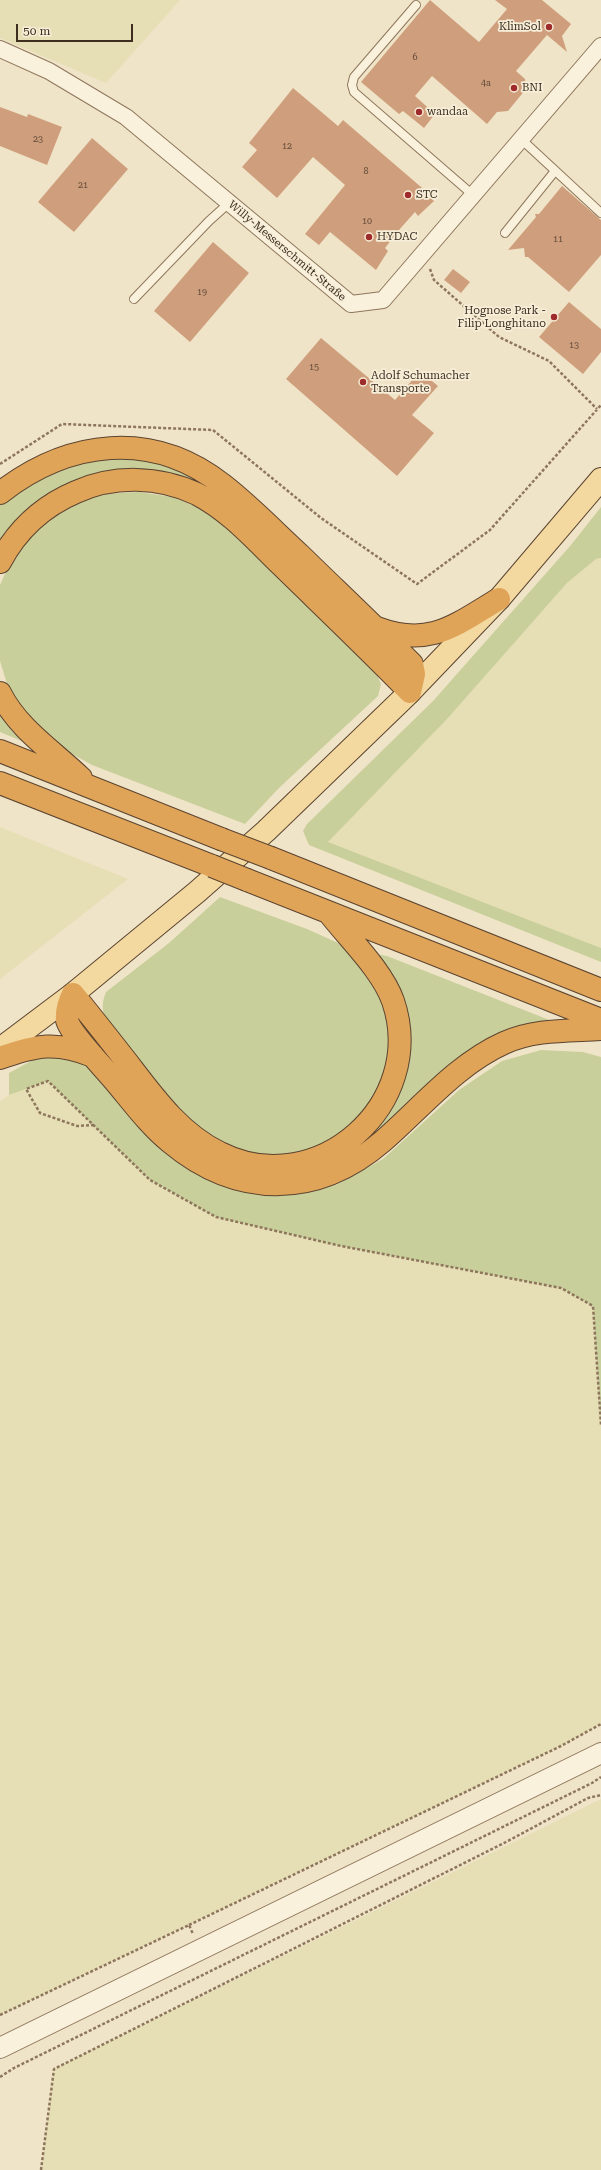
<!DOCTYPE html>
<meta charset="utf-8">
<style>
body{margin:0}
#map{position:relative;width:601px;height:2170px;overflow:hidden;background:#f0e4c8;font-family:"Roboto Serif",serif}
canvas{display:block}
.scale{position:absolute;left:16px;top:24px;width:117px;height:18px;box-sizing:border-box;border:2px solid #3d2e20;border-top:0;padding-left:5px;font-size:12px;line-height:14px;white-space:nowrap;color:#3d2e20;-webkit-text-stroke:3px #f7eed8;paint-order:stroke}
</style>
<div id="map">
<canvas width="601" height="2170"></canvas>
<div class="scale">50 m</div>
</div>
<script>
const ctx = document.querySelector('canvas').getContext('2d');
ctx.lineJoin = 'round';
function fillPath(path, color) {
  ctx.fillStyle = color;
  ctx.fill(path, 'evenodd');
}
function strokePath(path, color, width, dash) {
  ctx.strokeStyle = color;
  ctx.lineWidth = width;
  ctx.lineCap = dash ? 'butt' : 'round';
  ctx.setLineDash(dash || []);
  ctx.stroke(path);
}
function drawText(font, color, halo, rows, align = 'center') {
  ctx.font = font + ' "Roboto Serif",serif';
  ctx.lineWidth = 3.5;
  ctx.setLineDash([]);
  ctx.textBaseline = 'middle';
  ctx.strokeStyle = halo;
  ctx.fillStyle = color;
  for (const [text, x, y, turn = 0] of rows) {
    ctx.save();
    ctx.translate(x, y);
    ctx.rotate((+turn || 0) * Math.PI / 180);
    ctx.textAlign = isNaN(turn) ? turn : align;
    if (halo) ctx.strokeText(text, 0, 0);
    ctx.fillText(text, 0, 0);
    ctx.restore();
  }
}
fillPath(new Path2D(`
 M0 0H180L106 83 0 38Z
 M601 558V948L327 842 448 718 567 583 596 559Z
 M0 827 128 879 0 979Z
 M48 1081 150 1180 216 1217 341 1246 561 1288 593 1306 601 1425V1724L561 1746 0 2015V1101L9 1095Z
 M601 1799V2170H41L54 2069Z`), '#e6deb5');
fillPath(new Path2D(`
 M142 453 212 483 258 530 122 472 0 547V502L69 461Z
 M138 492 173 497 207 511 239 535 374 668 381 684 378 696 280 787 245 824 92 765 58 746 33 724 10 694 0 661V585L13 556 35 532 67 507 103 494Z
 M601 507V558L596 559 567 583 448 718 328 842 601 948V962L309 845 303 831 307 824 433 701 571 545Z
 M0 705 24 742 0 732Z
 M220 897 307 929 338 943 357 958 374 983 392 1025 381 1096 351 1128 304 1154H243L192 1127 109 1028C103 1014 100 1006 106 992L169 943Z
 M370 953 387 956 562 1025C547 1026 530 1026 515 1032 477 1044 448 1075 420 1101 370 1147 319 1190 245 1175 224 1170 200 1160 183 1145 151 1120 127 1085 100 1053L106 1049C139 1088 170 1138 218 1159 317 1202 420 1125 403 1017 399 993 385 972 370 953Z
 M541 1050 583 1052 601 1057V1425L593 1306 561 1288 341 1246 216 1217 150 1180 48 1081 9 1095V1073L42 1055 78 1056 288 1192 336 1185 383 1159 459 1090 502 1061Z`), '#c9cf9b');
fillPath(new Path2D(`
 M430 0 479 42 507 9 495 0H542L571 24 562 36 567 52 547 35 516 71 525 79 526 89 508 111 497 112 487 124 432 76 415 96 435 114 424 128 403 111 399 114 361 82Z
 M293 88 338 126 343 120 428 193 426 194 434 201 418 216 415 212 399 230 385 248 388 251 376 270 330 232 319 245 305 234 345 185 313 157 277 198 242 167 257 150 249 143Z
 M0 107 27 117 28 114 62 127 47 165 0 146Z
 M92 138 128 169 74 232 38 202Z
 M562 186 601 220V255L569 292 528 257H525L524 248 508 250 536 217 535 214H539Z
 M213 242 249 273 190 342 154 311Z
 M453 269 470 282 461 293 444 280Z
 M569 302 601 329V352L583 374 539 337Z
 M321 338 395 400 420 371 438 386 412 415 434 433 397 476 286 379Z`), '#cf9f7d');
const service = new Path2D(`
 M416 5 354 77 352 85 354 92 473 195
 M521 139 601 213
 M505 233 555 171
 M134 299 209 221 229 203`);
const minor = new Path2D(`
 M0 49 49 71 126 117 351 304 383 300 601 46`);
const tertiary = new Path2D(`
 M0 2048 601 1753`);
const primary = new Path2D(`
 M0 1049 73 994 197 892 266 831 410 692 499 599 601 479`);
const motorway = new Path2D(`
 M0 493C68 440 152 429 223 485 250 506 274 531 299 554 337 591 375 627 412 664L414 674 410 692C368 649 325 608 282 566 256 541 230 511 197 494 159 476 114 475 76 492 43 506 17 530 0 562
 M377 628C430 648 455 625 499 599
 M0 693C18 729 53 751 81 778
 M0 751 221 839
 M0 783 212 866
 M271 858 601 990
 M247 880 601 1020
 M329 913C349 939 382 970 393 1001 428 1104 317 1202 220 1153 180 1134 153 1096 127 1062 109 1039 91 1016 73 994 69 1002 66 1010 67 1020 70 1033 103 1067 113 1079 131 1100 148 1124 170 1142 237 1198 316 1199 383 1141 421 1108 457 1064 504 1043 534 1029 569 1031 601 1029
 M0 1058C36 1045 57 1041 93 1056`);
strokePath(service, '#8d765c', 10);
strokePath(minor, '#8d765c', 18);
strokePath(tertiary, '#8d765c', 22);
strokePath(primary, '#5b4430', 24);
strokePath(motorway, '#5b4430', 24);
strokePath(new Path2D(`
 M430 269 434 280 499 337 549 361 597 409
 M0 464 62 424 213 430 321 518 417 584 490 530 601 405
 M94 1125 77 1126 40 1113 26 1089 48 1081 150 1180 216 1217 341 1246 561 1288 593 1306 601 1425
 M189 1925 561 1746 601 1724
 M0 2015 189 1925 193 1934
 M0 2077 14 2068 592 1783 601 1777
 M41 2170 54 2069 506 1842 588 1798 601 1795`), '#8d765c', 2.5, [3, 2]);
strokePath(service, '#faf1dc', 8);
strokePath(minor, '#faf1dc', 16);
strokePath(tertiary, '#faf1dc', 20);
strokePath(primary, '#f3d9a0', 22);
strokePath(motorway, '#e0a458', 22);
const motorwayBridge = new Path2D(`
 M221 839 271 858
 M212 866 247 880`);
strokePath(motorwayBridge, '#5b4430', 24, []);
strokePath(motorwayBridge, '#e0a458', 22);
for (const [x, y, r, color] of [
 [549,27,4,"#9e2a2b"],
 [514,88,4,"#9e2a2b"],
 [419,112,4,"#9e2a2b"],
 [408,195,4,"#9e2a2b"],
 [369,237,4,"#9e2a2b"],
 [554,317,4,"#9e2a2b"],
 [363,382,4,"#9e2a2b"]
]) {
  const dot = new Path2D();
  dot.arc(x, y, r, 0, 2 * Math.PI);
  ctx.fillStyle = color;
  ctx.fill(dot);
  strokePath(dot, '#f7eed8', 1.5);
}
drawText('9px', '#624a37', null, [
 ["6",415,57],
 ["4a",486,83],
 ["23",38,139],
 ["12",287,146],
 ["8",366,171],
 ["21",83,185],
 ["10",367,221],
 ["11",558,239],
 ["19",202,292],
 ["13",574,345],
 ["15",314,367]
]);
drawText('11px', '#3d2e20', '#f7eed8', [
 ["KlimSol",541,27,"right"],
 ["BNI",522,88],
 ["wandaa",427,112],
 ["STC",416,195],
 ["HYDAC",377,237],
 ["Hognose Park -",546,311,"right"],
 ["Filip Longhitano",546,324,"right"],
 ["Adolf Schumacher",371,376],
 ["Transporte",371,389]
], 'left');
drawText('11px', '#3d2e20', '#f7eed8', [
 ["Willy-Messerschmitt-Straße",287,251,40]
]);
</script>
